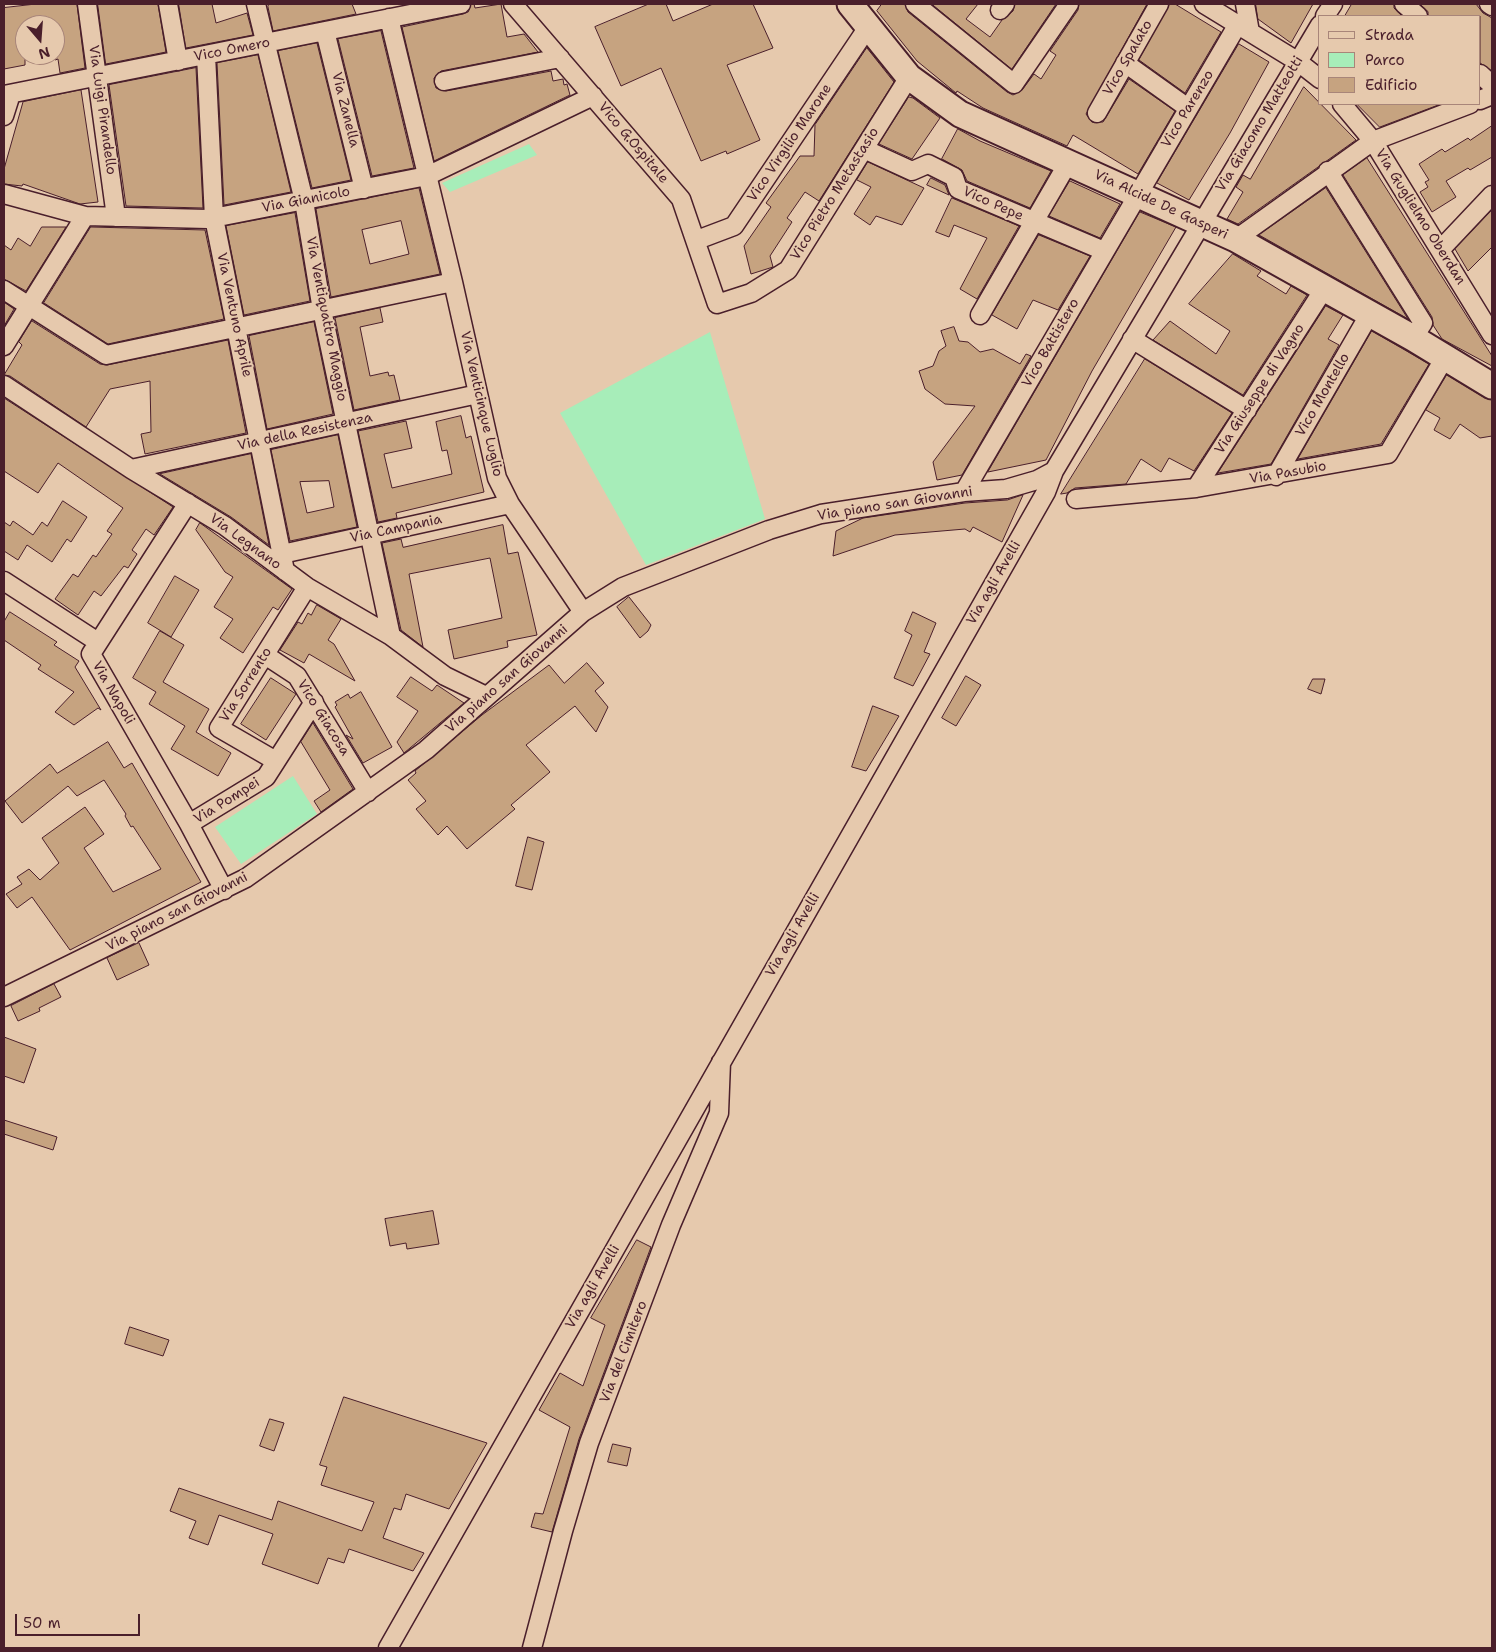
<!DOCTYPE html>
<style>
body{margin:0}
#map{position:relative;width:1496px;height:1652px;overflow:hidden;background:#e6c9ad;font-family:"Shantell Sans",sans-serif}
canvas{display:block}
.frame{position:absolute;inset:0;border:5px solid #4a1f2b;pointer-events:none}
.legend{position:absolute;left:1318px;top:15px;width:162px;height:90px;box-sizing:border-box;background:#e6c9ad;border:1px solid #a88579;margin:0;padding:6px 9px;list-style:none;font-size:15px;color:#4a1f2b}
.legend li{display:flex;align-items:center;gap:10px;height:25px}
.legend b{width:25px;border:1px solid #a88579}
.north{position:absolute;left:15px;top:15px;width:50px;height:50px;box-sizing:border-box;background:#e6c9ad;border:1px solid #a88579;border-radius:50%;rotate:162deg;font-size:14px;font-weight:700;line-height:20px;text-align:center;color:#4a1f2b}
.north::after{content:'';display:block;margin:auto;width:18px;height:22px;background:#4a1f2b;clip-path:polygon(50% 0,100% 100%,50% 72%,0 100%)}
.scale{position:absolute;left:15px;top:1614px;width:125px;height:22px;box-sizing:border-box;border:2px solid #4a1f2b;border-top:0;padding-left:6px;font-size:15px;line-height:18px;white-space:nowrap;color:#4a1f2b;-webkit-text-stroke:4px #e6c9ad;paint-order:stroke}
</style>
<div id="map">
<canvas width="1496" height="1652"></canvas>
<div class="frame"></div>
<ul class="legend">
<li><b style="height:6px;background:#e6c9ad"></b>Strada</li>
<li><b style="height:14px;background:#a7edb9"></b>Parco</li>
<li><b style="height:14px;background:#c6a380"></b>Edificio</li>
</ul>
<div class="north">N</div>
<div class="scale">50 m</div>
</div>
<script>
const ctx = document.querySelector('canvas').getContext('2d');
ctx.lineJoin = 'round';
function fillPath(path, color) {
  ctx.fillStyle = color;
  ctx.fill(path, 'evenodd');
}
function strokePath(path, color, width, dash) {
  ctx.strokeStyle = color;
  ctx.lineWidth = width;
  ctx.lineCap = dash ? 'butt' : 'round';
  ctx.setLineDash(dash || []);
  ctx.stroke(path);
}
function drawText(font, color, halo, rows, align = 'center') {
  ctx.font = font + ' "Shantell Sans",sans-serif';
  ctx.lineWidth = 4;
  ctx.setLineDash([]);
  ctx.textBaseline = 'middle';
  ctx.strokeStyle = halo;
  ctx.fillStyle = color;
  for (const [text, x, y, turn = 0] of rows) {
    ctx.save();
    ctx.translate(x, y);
    ctx.rotate((+turn || 0) * Math.PI / 180);
    ctx.textAlign = isNaN(turn) ? turn : align;
    if (halo) ctx.strokeText(text, 0, 0);
    ctx.fillText(text, 0, 0);
    ctx.restore();
  }
}
fillPath(new Path2D(`
 M529 144 537 155 450 192 442 183Z
 M710 332 765 519 646 565 560 413Z
 M293 776 317 814 241 864 215 827Z`), '#a7edb9');
const building = new Path2D(`
 M36 4H77L85 68 60 73 58 59 55 60V25H25V65L4 69V8Z
 M98 4H158L166 52 106 64Z
 M179 4H212L216 23 247 13 253 35 186 48Z
 M269 4H352L356 14 273 31 268 7Z
 M471 4H474L475 8 501 4 507 37 524 34 538 52 441 71 434 78 436 88 446 91 551 71 553 81 563 79 564 85 567 84 570 95 434 161 402 27 463 14 468 12Z
 M649 4H666L673 21 713 4H753L773 48 727 65 760 140 727 154 726 151 701 161 661 68 621 86 595 27Z
 M882 4H905L908 12 1007 92 1013 95 1022 90 1034 74 1041 79 1056 55 1050 51 1078 10 1079 4H1147L1086 114 1092 122H1103L1129 79 1175 111 1138 174 1073 135 1067 146 983 108 957 91 956 93 917 61 877 11Z
 M932 4H978L966 19 990 37 1002 20 1013 11 1015 4H1056L1012 69Z
 M1170 4H1175L1221 32 1185 93 1139 60Z
 M1256 4H1313L1291 43 1258 19Z
 M1352 4H1394V8L1402 16H1345Z
 M1420 4H1476L1483 13 1492 18V71L1480 63V16H1428V12Z
 M381 31 414 168 372 176 338 39Z
 M317 43 351 180 312 188 278 51Z
 M1239 44 1269 62 1230 133 1189 200 1157 183Z
 M867 48 894 82 819 201 805 192 787 218 792 222 770 256 773 267 751 274 744 246 771 207 766 203 800 156H814L815 125Z
 M258 55 291 192 224 205 217 63Z
 M196 68 203 208 126 206 109 85Z
 M1304 87 1356 140 1238 224 1227 219 1243 192 1236 187 1243 175 1250 179Z
 M81 90 98 202 80 204 23 184 22 186 4 184V169L23 102Z
 M909 97 913 98 940 118 912 159 879 144Z
 M1357 104H1441L1380 127Z
 M1492 126V157L1470 170 1468 168 1446 181 1456 197 1432 212 1420 192 1428 187 1425 182 1429 180 1419 164 1442 149 1445 152 1468 138 1470 140Z
 M958 129 980 141 1051 171 1030 208 967 181 962 170 942 159Z
 M1367 158 1492 356V366L1442 339 1433 325 1432 317 1343 175Z
 M868 162 924 188 902 225 876 216 870 225 854 214 871 187 857 180Z
 M931 178 945 185 949 195 927 185Z
 M1070 181 1120 204 1100 238 1049 216Z
 M419 188 440 274 331 297 316 209ZM401 221 409 254 370 264 362 230Z
 M1326 188 1408 319 1259 235Z
 M952 198 1019 226 977 299 960 289 987 238 954 225 949 237 936 232Z
 M1492 210V247L1468 271 1455 249Z
 M1140 212 1176 227 1092 371 1046 460 988 472Z
 M295 213 310 301 244 315 226 226Z
 M42 227H66L26 291 4 279V245L11 250 18 238 30 246Z
 M91 227 205 230 224 319 108 344 44 303Z
 M1039 235 1090 256 1058 310 1033 300 1017 329 992 315Z
 M1233 254 1261 271 1257 276 1286 294 1291 286 1307 295 1243 395 1153 340 1170 321 1216 354 1230 331 1189 304Z
 M4 302 14 309 4 326Z
 M1326 306 1343 315 1328 339 1339 345 1271 464 1218 473Z
 M380 308 383 322 360 327 370 376 388 372 389 376 394 375 400 400 354 410 335 318Z
 M32 321 100 364 107 365 228 340 246 433 145 454 141 434 151 432 150 381 110 389 86 427 10 376 4 375 22 345 19 342Z
 M314 322 333 414 267 429 249 336Z
 M954 327 959 341 968 342 980 352 993 349 1020 364 1026 354 1031 356 962 475 937 480 933 462 975 406 945 404 925 389 919 371 933 366 939 351 946 346 941 331Z
 M1372 331 1429 364 1381 444 1298 459Z
 M1145 359 1232 413 1194 471 1169 458 1161 472 1141 459 1126 484 1075 488 1067 493 1061 494Z
 M1447 375 1485 398 1492 400V436L1480 438 1460 424 1450 439 1434 430 1440 418 1426 410Z
 M4 398 173 507 154 535 146 529 132 550 137 554 128 568 124 566 101 596 94 591 78 615 55 599 73 574 78 577 93 555 96 557 112 534 107 531 123 508 58 463 38 493 4 471Z
 M461 416 466 438 471 436 484 492 396 513 397 518 378 522 358 431 406 421 412 448 384 454 392 488 452 474 447 450 442 451 436 422Z
 M338 435 357 527 290 541 271 450ZM329 481 334 507 307 513 300 482Z
 M251 454 269 545 231 517 160 474Z
 M1023 495 1002 542 973 527 970 532 965 529 895 535 833 556 836 531 863 518 965 503 1007 500Z
 M63 501 87 517 71 542 67 539 52 562 27 545 18 560 4 551V522L10 526 13 521 33 535 42 522 47 526Z
 M200 523 292 589 278 610 273 607 243 653 220 638 233 619 214 607 233 577 225 572 196 530Z
 M503 525 508 554 518 552 537 635 507 641 508 647 454 659 448 630 502 618 490 558 409 574 423 647 401 630 382 543 401 539 403 547Z
 M175 576 199 590 171 637 148 623Z
 M629 597 651 625 648 631 640 638 617 607Z
 M317 605 341 619 328 640 334 644 355 681 309 654 304 663 280 650 298 622 302 624 308 613 311 615Z
 M10 612 57 642 54 645 79 661 75 667 101 710 98 708 74 725 55 712 74 692 38 669 41 665 4 640V622Z
 M913 612 936 623 924 652 930 654 913 686 894 678 912 635 905 631Z
 M160 631 184 645 163 682 209 709 196 732 231 753 218 776 171 749 185 726 149 704 156 692 133 678Z
 M587 663 604 683 595 691 608 707 596 732 575 706 526 745 550 772 511 805 515 809 467 849 447 826 438 835 416 809 426 801 408 780 416 773 415 771 482 715 549 665 564 683Z
 M966 676 981 685 956 726 942 718Z
 M411 677 432 691 437 685 464 703 404 753 397 742 418 711 397 697Z
 M271 678 296 694 266 740 241 724Z
 M1313 679H1325L1321 694 1308 689Z
 M361 692 392 747 363 763 346 735 353 739 335 707 337 705 335 702 348 694 350 698Z
 M873 706 899 716 866 771 852 767Z
 M313 723 353 789 321 812 314 801 330 790 301 742Z
 M108 742 124 768 132 763 201 882 70 950 32 897 17 908 6 894 22 884 17 877 29 869 40 880 59 863 42 838 85 807 104 834 84 848 113 892 161 869 133 826 131 827 125 816 126 814 104 780 77 796 68 786 22 823 5 801 50 764 57 773Z
 M528 837 544 842 532 890 516 886Z
 M139 943 149 965 117 980 107 958Z
 M54 984 61 997 39 1008 40 1011 18 1021 11 1006Z
 M4 1037 36 1049 24 1083 4 1076Z
 M4 1120 57 1137 53 1150 4 1134Z
 M433 1211 439 1244 407 1249 406 1243 390 1246 385 1219Z
 M637 1240 651 1247 579 1439 552 1532 531 1527 535 1513 543 1514 570 1427 539 1410 560 1373 583 1386 605 1325 591 1318Z
 M130 1327 169 1340 163 1356 125 1344Z
 M344 1397 487 1443 449 1509 406 1494 401 1510 394 1508 383 1538 424 1553 413 1571 349 1549 344 1563 328 1558 318 1584 262 1564 273 1534 219 1515 208 1545 189 1538 196 1521 170 1511 179 1488 272 1520 278 1501 362 1531 374 1502 321 1485 327 1467 320 1465Z
 M270 1419 284 1423 274 1451 260 1446Z
 M613 1444 631 1448 627 1466 608 1462Z`);
fillPath(building, '#c6a380');
strokePath(building, '#4a1f2b', 1);
const street = new Path2D(`
 M87 4 116 217
 M168 4 178 61
 M256 4 304 201 322 310 391 636
 M513 4 681 199 717 304 751 293 788 270 909 77
 M915 4 1014 84 1069 4
 M1204 4 1297 61 1320 79
 M1245 4 1250 32
 M1404 4 1418 16
 M1489 4 1492 6
 M1000 10 1005 4
 M1325 16 1333 4
 M389 18 453 282 497 478 510 504 583 612
 M325 31 364 189
 M206 55 214 218 285 571
 M1125 63 1188 108
 M1480 74 1492 85
 M444 81 560 58
 M4 95 461 4
 M1480 100 1492 95
 M1342 104 1373 141 1492 335
 M1097 113 1159 4
 M4 116 11 94
 M864 149 912 171 928 164 954 177 958 189 1104 251
 M1328 171 1423 323 1413 338
 M4 194 85 216 208 219 427 176 593 96
 M1236 239 1373 141 1470 104
 M697 240 734 226 868 27
 M1440 250 1492 195
 M4 290 106 355 453 282
 M980 315 1068 163
 M1132 339 1247 410
 M4 346 85 216
 M4 385 131 469 225 526 307 587 391 636 445 676 486 696
 M131 469 478 394
 M1276 476 1369 315
 M1196 488 1324 289
 M964 492 1238 24
 M1076 499 1196 488 1388 454 1444 359
 M188 503 91 654 189 824 224 890
 M282 554 510 504
 M4 581 98 642
 M265 655 297 676 368 792
 M276 761 219 728 307 587
 M189 824 266 777 314 702
 M4 997 246 878 426 750 583 612 623 587 769 530 821 514 964 492 1006 489 1037 480 1054 471
 M388 1648 1046 492 1054 471 1320 25
 M532 1648 563 1531 589 1443 671 1225 719 1113 721 1062`);
const secondary = new Path2D(`
 M850 4 909 77 960 114 1236 239 1413 338 1492 386`);
strokePath(street, '#4a1f2b', 21);
strokePath(secondary, '#4a1f2b', 29);
strokePath(street, '#e6c9ad', 18);
strokePath(secondary, '#e6c9ad', 25);
drawText('14px', '#4a1f2b', '#e6c9ad', [
 ["Vico Omero",232,50,-11],
 ["Vico Spalato",1128,58,-60],
 ["Vico Parenzo",1188,109,-59],
 ["Via Luigi Pirandello",102,110,82],
 ["Via Zanella",345,110,76],
 ["Via Giacomo Matteotti",1260,124,-59],
 ["Vico G.Ospitale",633,143,50],
 ["Vico Virgilio Marone",790,143,-56],
 ["Vico Pietro Metastasio",835,194,-58],
 ["Via Gianicolo",306,200,-11],
 ["Vico Pepe",993,204,24],
 ["Via Alcide De Gasperi",1161,205,25],
 ["Via Guglielmo Oberdan",1420,217,58],
 ["Via Ventuno Aprile",234,315,78],
 ["Via Ventiquattro Maggio",326,319,79],
 ["Vico Battistero",1051,343,-60],
 ["Via Giuseppe di Vagno",1260,389,-57],
 ["Vico Montello",1323,395,-60],
 ["Via Venticinque Luglio",481,404,77],
 ["Via della Resistenza",305,432,-12],
 ["Via Pasubio",1288,473,-10],
 ["Via piano san Giovanni",895,504,-9],
 ["Via Campania",396,529,-12],
 ["Via Legnano",245,542,36],
 ["Via agli Avelli",994,583,-60],
 ["Via piano san Giovanni",507,679,-41],
 ["Via Sorrento",246,685,-58],
 ["Via Napoli",113,693,60],
 ["Vico Giacosa",323,718,58],
 ["Via Pompei",227,801,-32],
 ["Via piano san Giovanni",177,912,-27],
 ["Via agli Avelli",793,935,-60],
 ["Via agli Avelli",593,1287,-60],
 ["Via del Cimitero",624,1352,-69]
]);
</script>
